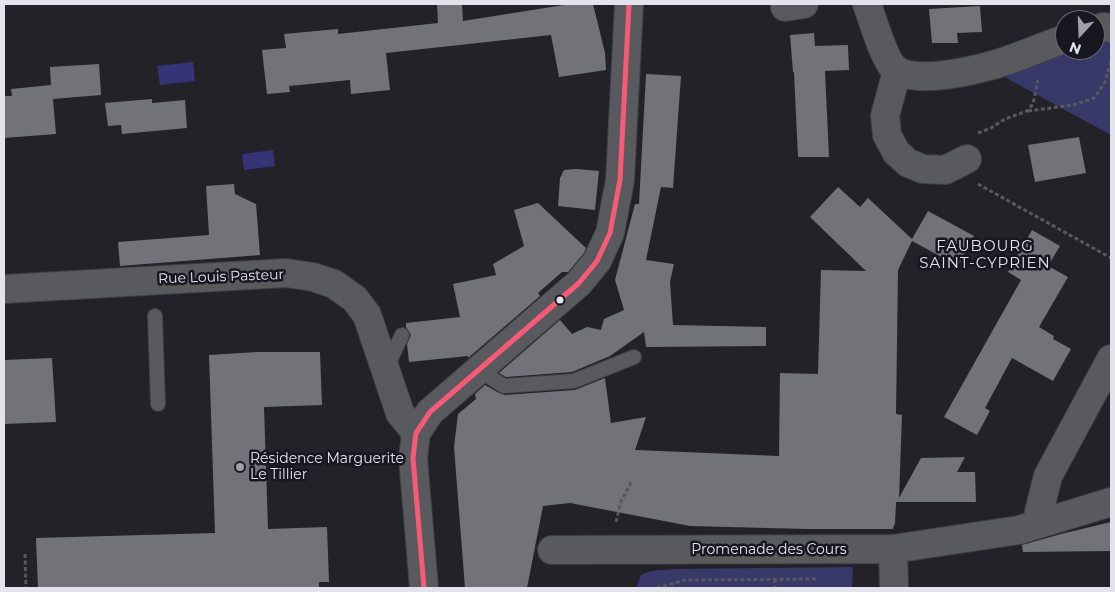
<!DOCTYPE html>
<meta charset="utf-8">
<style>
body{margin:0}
#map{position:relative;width:1115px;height:592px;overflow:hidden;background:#222228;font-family:Montserrat,sans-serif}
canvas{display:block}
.frame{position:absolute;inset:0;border:5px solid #e3e4eb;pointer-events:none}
.north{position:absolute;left:1055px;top:10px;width:50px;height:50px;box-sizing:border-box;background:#161721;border:1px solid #686972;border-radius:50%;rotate:200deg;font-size:14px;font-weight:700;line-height:20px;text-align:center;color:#e3e4eb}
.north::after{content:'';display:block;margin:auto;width:18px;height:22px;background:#9fa0a7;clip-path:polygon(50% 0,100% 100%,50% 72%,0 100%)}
</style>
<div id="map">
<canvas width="1115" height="592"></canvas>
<div class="frame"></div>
<div class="north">N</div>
</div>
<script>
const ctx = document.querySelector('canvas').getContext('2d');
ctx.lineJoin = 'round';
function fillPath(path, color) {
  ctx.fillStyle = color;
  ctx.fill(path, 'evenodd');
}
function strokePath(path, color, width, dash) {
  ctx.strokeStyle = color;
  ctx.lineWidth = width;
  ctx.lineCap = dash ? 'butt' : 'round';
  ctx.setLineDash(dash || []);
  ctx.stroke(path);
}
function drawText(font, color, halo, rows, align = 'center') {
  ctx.font = font + ' Montserrat,sans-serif';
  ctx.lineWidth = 5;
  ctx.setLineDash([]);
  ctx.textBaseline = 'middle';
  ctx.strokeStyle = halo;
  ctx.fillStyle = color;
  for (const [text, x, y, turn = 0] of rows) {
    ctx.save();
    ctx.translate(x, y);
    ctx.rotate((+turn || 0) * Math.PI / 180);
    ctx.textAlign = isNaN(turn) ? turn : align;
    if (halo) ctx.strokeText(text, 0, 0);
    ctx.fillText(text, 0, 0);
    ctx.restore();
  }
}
fillPath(new Path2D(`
 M1111 33V135L999 74 1065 50H1095V37Z
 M853 567 852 588H636L641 575 651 571 676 569Z`), '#383968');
fillPath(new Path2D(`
 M193 62 195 81 160 85 157 66Z
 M273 150 275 166 244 170 242 154Z`), '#363376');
fillPath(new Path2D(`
 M437 4H462L463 21 570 4H593L605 53 606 70 559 77 551 35 386 53 390 90 351 94 350 80 289 86 290 92 267 94 262 50 286 48 284 34 338 29V34L438 23Z
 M980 6 982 32 957 33 958 43H932L929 9Z
 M814 33 815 46 848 45 849 70 825 71 829 157H798L794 72H793L790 35Z
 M99 64 101 95 53 99 56 134 4 138V96H12L11 89 51 85 50 67Z
 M646 74 681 76 673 188 661 187 646 260 674 264 670 282 673 325 766 327V346L646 347 644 332 610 356 572 372 506 377 499 373 560 320 572 334 587 327 601 330 604 319 624 310 615 280 635 204H639Z
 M152 99V103L185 100 187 128 122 134 121 125 108 126 105 103Z
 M1079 137 1086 173 1035 182 1028 145Z
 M576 169 599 171 595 210 558 206 560 178 564 170Z
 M234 184 235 194 256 204 260 255 120 266 118 242 209 235 206 186Z
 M838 187 860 207 868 198 912 239 928 211 974 236 958 266 912 241 898 270 896 414 902 415 899 498 921 458 965 457 957 472H975L976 502H896L895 524 894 525 893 529H806L690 526 570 503 543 506 527 588H465L454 447 458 414 476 399 475 394 485 385 499 393 505 395 575 390 605 378 611 423 646 417 635 450 779 456 780 373 818 374 821 270 866 271 810 217Z
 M538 203 586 248 584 253 568 272H562L538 293 540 296 468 358V356L409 362 407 344 411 335 406 327V323L460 317 453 284 496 275 493 264 524 246 514 210Z
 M1032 230 1060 246 1048 266 1068 277 1039 327 1054 336 1053 339 1071 349 1053 381 1012 358 985 408 990 411 977 435 944 417 1021 280 1008 272Z
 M257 352H320L322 405 264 407 268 529 327 527 329 582H319V588H38L36 538 215 533 209 355Z
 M52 358 56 422 4 424V360Z
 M1111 522V551L1023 552 1022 545 1061 534Z`), '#727378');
const lane = new Path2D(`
 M155 316 158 404
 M386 369 402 335
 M478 370 504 386 574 381 634 357`);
const street = new Path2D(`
 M867 4C872 18 884 58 893 67 910 86 971 71 993 65 1017 58 1041 47 1065 39
 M785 7 804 4
 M1095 30 1103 27 1111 28
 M897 71 885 116 887 135 896 152 908 163 923 169 945 170 967 159
 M4 289 286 273 313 277 334 284 355 299 367 315 400 413 416 433
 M1039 523V512L1048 476 1111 359
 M893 549 894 588
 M552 550 893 549 1019 530 1111 502`);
const secondary = new Path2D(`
 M424 588 413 458 416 433 430 412 579 283 597 261 610 233 620 180 629 4`);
strokePath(lane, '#3f3f45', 16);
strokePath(street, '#3f3f45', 30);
strokePath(secondary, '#3f3f45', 30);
strokePath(new Path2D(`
 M1028 111 1073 105 1094 98 1105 82 1111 62
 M978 133 991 128 1005 119 1027 111 1033 104 1038 80
 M978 184 1111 258
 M616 522 621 501 632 481
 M25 554 26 588
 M775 579V588
 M657 588 685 580 816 579`), '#58585d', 3, [4, 2.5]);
strokePath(lane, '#595a5e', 14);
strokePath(street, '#595a5e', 28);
strokePath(secondary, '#595a5e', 28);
strokePath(new Path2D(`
 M424 588 413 458 416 433 430 412 579 283 597 261 610 233 620 180 629 4`), '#f75a77', 5);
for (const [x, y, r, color] of [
 [560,300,4.5,"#e3e4eb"],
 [240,467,5,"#9fa0a7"]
]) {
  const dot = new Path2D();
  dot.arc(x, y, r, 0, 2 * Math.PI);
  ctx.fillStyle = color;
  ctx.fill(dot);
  strokePath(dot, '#161721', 2);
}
drawText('14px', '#e3e4eb', '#161721', [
 ["Rue Louis Pasteur",221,277,-2],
 ["Promenade des Cours",769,550]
]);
drawText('14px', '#e3e4eb', '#161721', [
 ["Résidence Marguerite",250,459],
 ["Le Tillier",250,475]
], 'left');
ctx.letterSpacing = '1px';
drawText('15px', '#e3e4eb', '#161721', [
 ["FAUBOURG",985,247],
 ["SAINT-CYPRIEN",985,264]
]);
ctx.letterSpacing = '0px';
</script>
